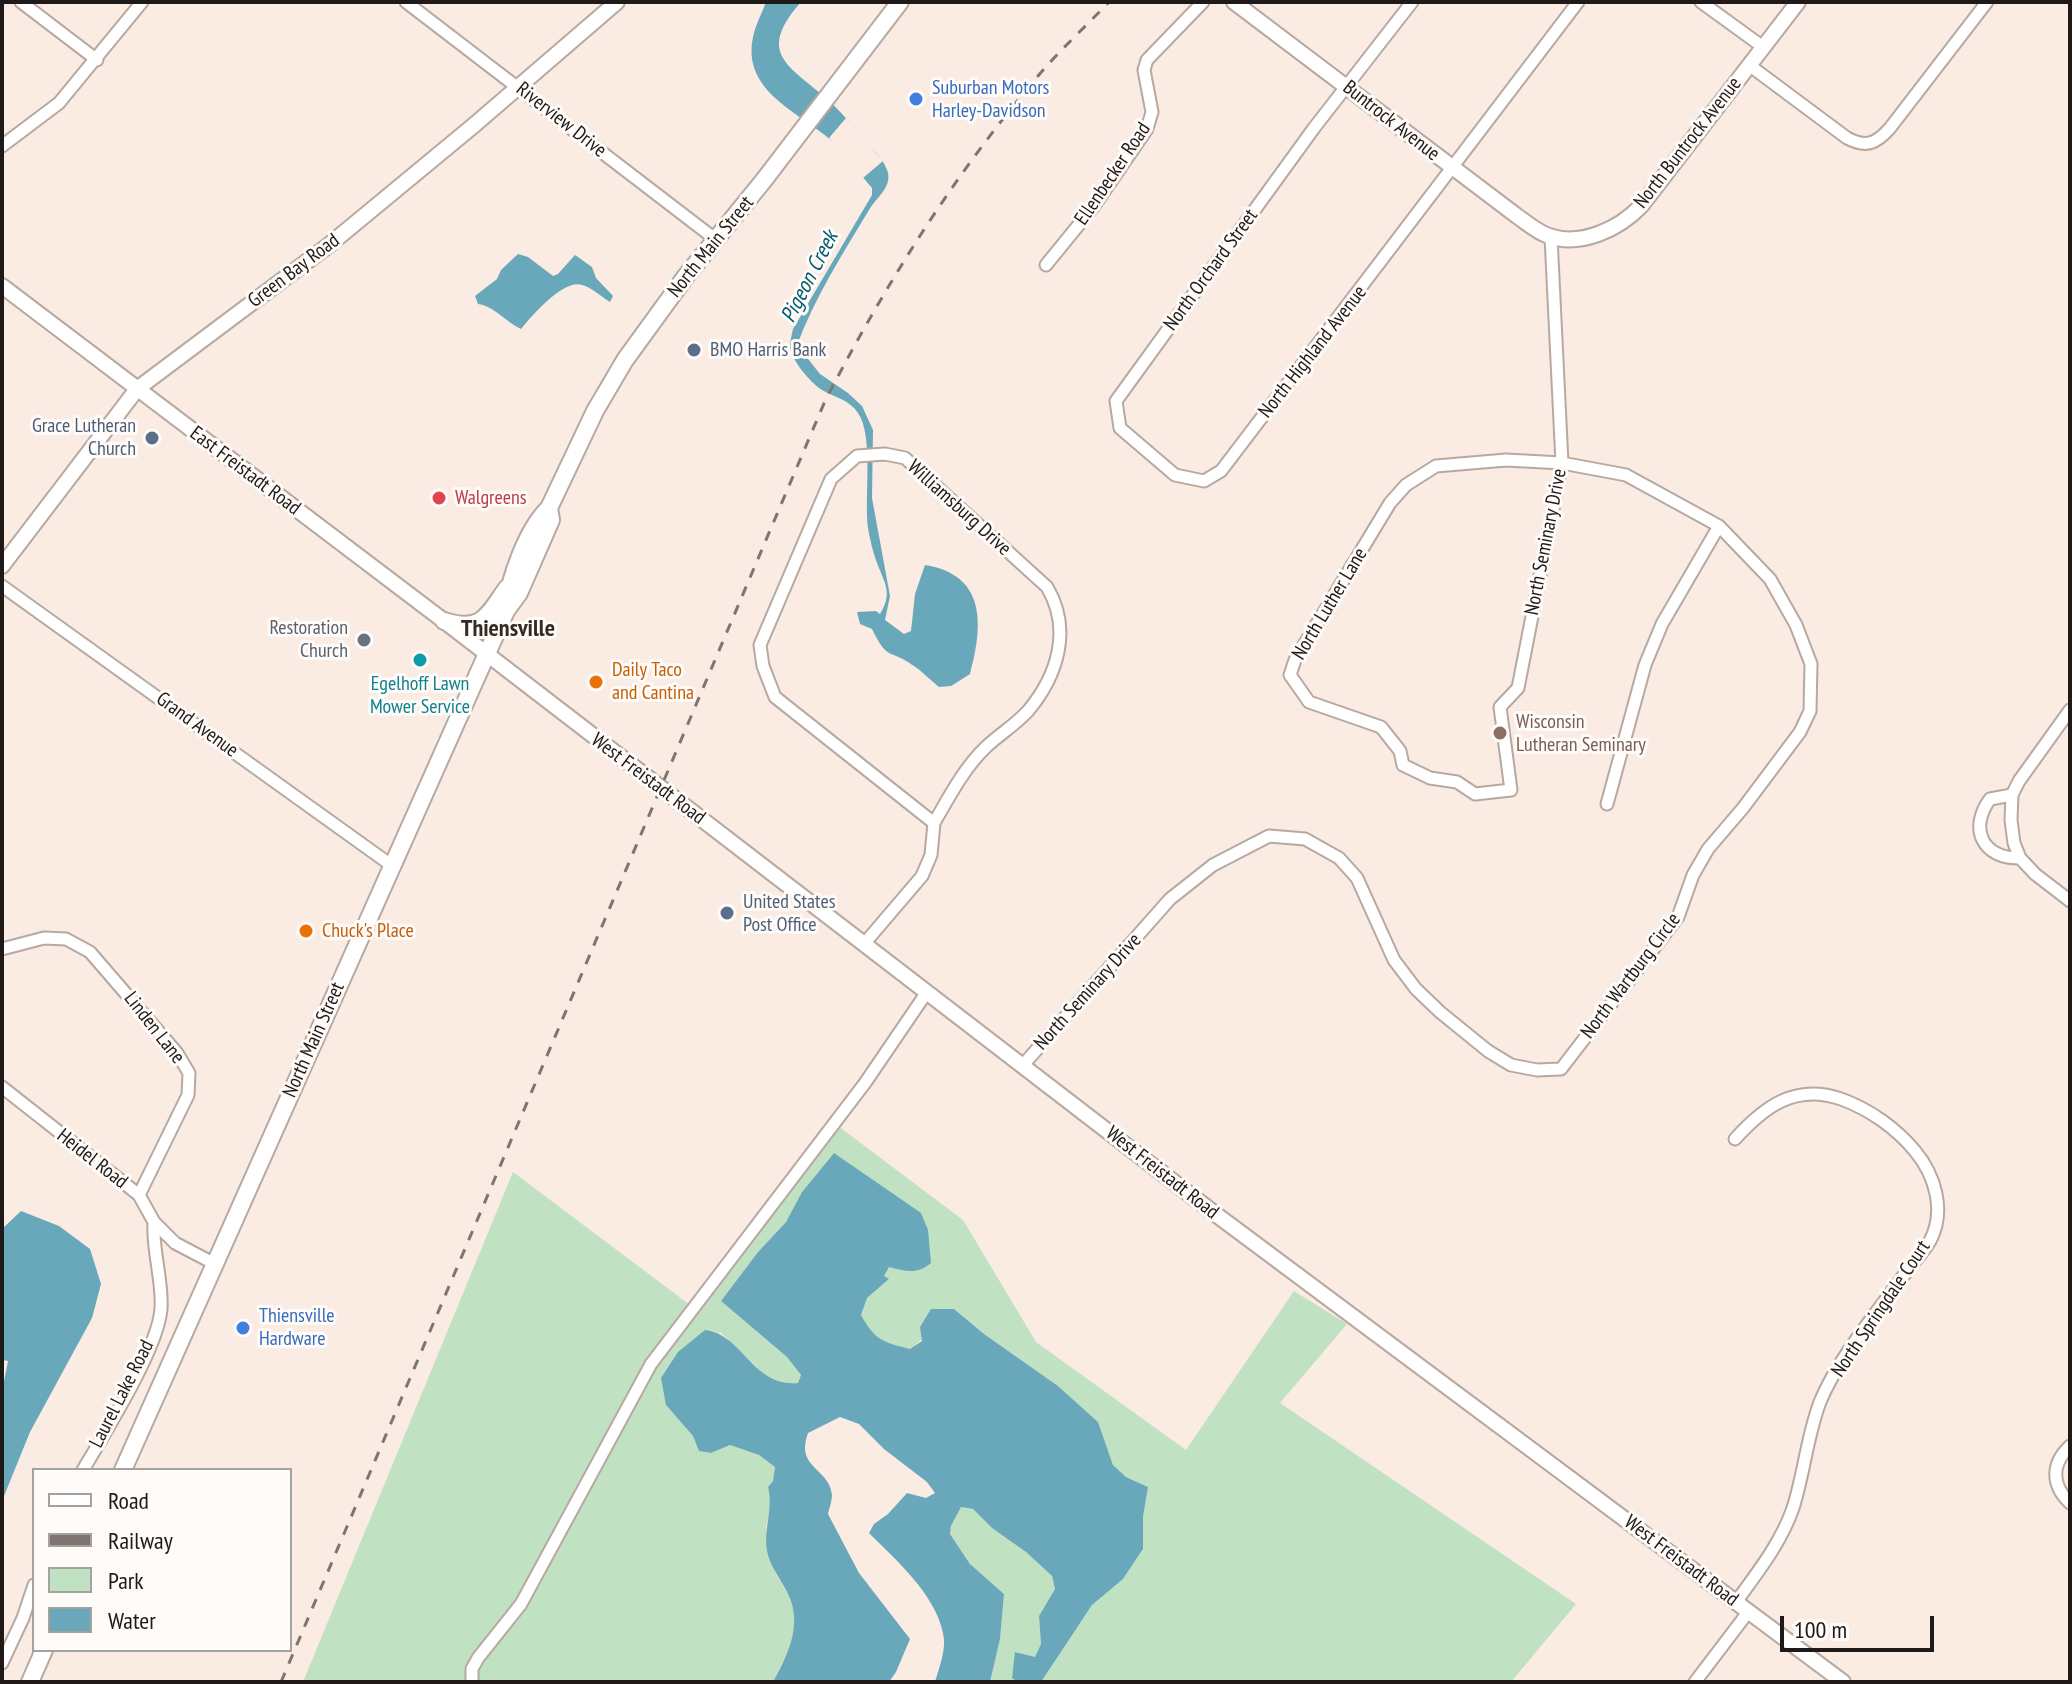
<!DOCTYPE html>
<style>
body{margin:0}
#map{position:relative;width:2072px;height:1684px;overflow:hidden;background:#faebe3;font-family:"PT Sans Narrow",sans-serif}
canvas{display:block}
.frame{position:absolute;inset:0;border:4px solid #1f1a17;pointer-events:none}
.legend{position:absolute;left:32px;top:1468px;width:260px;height:184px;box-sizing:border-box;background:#fefbf9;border:2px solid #a5a19f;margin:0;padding:10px 14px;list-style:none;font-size:24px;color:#1f1a17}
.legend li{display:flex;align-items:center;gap:16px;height:40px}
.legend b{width:40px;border:2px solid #a5a19f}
.scale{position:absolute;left:1780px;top:1616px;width:154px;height:36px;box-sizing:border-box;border:4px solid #1f1a17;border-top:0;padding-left:10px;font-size:24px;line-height:28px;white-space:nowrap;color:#1f1a17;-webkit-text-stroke:6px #fefbf9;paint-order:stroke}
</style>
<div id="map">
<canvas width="2072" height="1684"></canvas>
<div class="frame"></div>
<ul class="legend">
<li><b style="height:10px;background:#fff"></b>Road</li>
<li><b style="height:10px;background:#7e7570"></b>Railway</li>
<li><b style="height:22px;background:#c1e1c3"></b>Park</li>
<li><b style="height:22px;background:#69a7bb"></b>Water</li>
</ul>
<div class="scale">100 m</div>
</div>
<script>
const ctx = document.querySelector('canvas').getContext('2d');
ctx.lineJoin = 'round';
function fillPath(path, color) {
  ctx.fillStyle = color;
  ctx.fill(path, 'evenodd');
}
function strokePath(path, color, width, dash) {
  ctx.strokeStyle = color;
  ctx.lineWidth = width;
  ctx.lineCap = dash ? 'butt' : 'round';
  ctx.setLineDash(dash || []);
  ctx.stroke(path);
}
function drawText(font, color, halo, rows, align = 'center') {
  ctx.font = font + ' "PT Sans Narrow",sans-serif';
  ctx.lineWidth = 6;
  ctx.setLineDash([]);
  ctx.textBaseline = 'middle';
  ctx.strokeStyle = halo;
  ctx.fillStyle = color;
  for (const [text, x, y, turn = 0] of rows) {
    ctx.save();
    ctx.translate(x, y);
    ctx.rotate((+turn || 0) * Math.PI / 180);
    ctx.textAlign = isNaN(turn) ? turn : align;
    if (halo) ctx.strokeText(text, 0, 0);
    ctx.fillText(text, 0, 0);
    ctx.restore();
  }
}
fillPath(new Path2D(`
 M834 1123 963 1220 1036 1342 1186 1450 1294 1291 1347 1324 1280 1403 1576 1604 1511 1682H1041L1092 1605 1123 1579 1143 1549V1517L1148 1487 1126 1477 1113 1465 1098 1422 1058 1386 984 1334 954 1309 910 1350C882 1342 875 1341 861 1315L867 1298 889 1279 884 1276 889 1266 850 1164 834 1153 802 1192 786 1222 758 1252 721 1301 787 1357 801 1375 798 1383 781 1384 769 1379 720 1332 666 1405 693 1436 699 1451 711 1453 730 1445 759 1455 775 1467 773 1481 768 1487 772 1504 766 1527 776 1574 788 1594 796 1617 791 1645 773 1682H303L513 1172 694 1308Z
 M961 1507 973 1509 992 1528 1026 1552 1052 1576 1055 1589 1039 1616 1041 1644 1035 1658 1016 1652 1012 1677 1018 1682H990L1000 1639 1004 1594 970 1564 950 1534 951 1526Z`), '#c1e1c3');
fillPath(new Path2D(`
 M766 2H801C756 53 788 65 826 98 841 111 854 128 867 143 875 152 885 161 888 173 891 188 876 198 869 210 843 253 815 297 797 345L820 374 848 393 862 406 873 430 872 498 890 596 885 620 904 634 911 631 915 594 925 565C987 575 983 626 970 674L951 686 939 687C930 680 923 672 914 666 889 648 888 662 872 629L860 624 857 612 876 611 880 614C893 593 885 584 877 563 873 553 870 539 868 528 864 498 874 436 858 413 850 400 834 397 822 390 811 383 791 360 790 347 790 341 792 334 793 329L872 195V188C857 171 844 150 826 136 794 110 742 89 753 37 755 26 762 13 766 2Z
 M518 254 528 257 553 276 558 274 575 255 592 267 596 278 613 296 610 302C602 297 591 287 582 285 563 279 532 316 521 329 506 322 494 306 478 304L475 296 497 279 501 270Z
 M834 1153 921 1213 928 1230 931 1263C917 1275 905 1271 889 1267L884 1276 889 1279 867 1298 861 1315C875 1340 882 1342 910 1349L922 1341 920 1327 931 1309H954L984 1334 1058 1386 1098 1422 1113 1465 1126 1477 1148 1487 1143 1517V1549L1123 1579 1092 1605 1041 1682H1018L1012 1678 1015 1652 1035 1657 1041 1644 1039 1616 1055 1589 1052 1576 1026 1552 992 1528 973 1509 961 1507 951 1526 950 1534 970 1564 1004 1594 1000 1639 990 1682H935C939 1667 947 1649 943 1633 935 1594 896 1560 869 1533L874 1524 888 1514 907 1493 926 1498 935 1493 927 1482 884 1449 859 1424 840 1417 808 1433C795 1469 829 1467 832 1495 832 1501 829 1509 828 1514L859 1573 910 1639 896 1672 889 1682H773C788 1654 803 1625 788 1594 782 1581 772 1569 768 1555 762 1531 774 1510 768 1487L773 1481 775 1467 759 1455 730 1445 711 1453 699 1451 693 1436 666 1405 661 1378 678 1352 705 1330C744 1335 752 1387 798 1383L801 1375 787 1357 721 1301 758 1252 786 1222 802 1192Z
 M21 1211 59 1226 90 1249 101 1284 92 1318 30 1432 2 1501V1392L8 1361 2 1360V1229Z`), '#69a7bb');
fillPath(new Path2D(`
 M846 118 883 161 863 178 829 138Z`), '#faebe3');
const minor = new Path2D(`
 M21 2 97 60
 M406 2 715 239
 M1412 2 1314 128 1116 401 1120 428 1175 475 1204 481 1221 471 1578 2
 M1701 2 1763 47
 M1749 65 1847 138C1866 148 1876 144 1890 128L1987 2
 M2 146 59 103 142 2
 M1046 265 1094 206 1147 129 1152 112 1144 70 1147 60 1203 2
 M885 454 905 458 1047 587C1072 629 1058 675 1028 711 1015 725 1000 734 986 747 964 768 949 797 934 823L775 697 763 666 760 645 831 479 857 456Z
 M2 586 391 865
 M2070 710 2019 781 2012 795 2011 820 2014 843 2020 858 2035 874 2070 901
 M2012 795 1990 799C1968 829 1983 859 2020 858
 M1607 804 1645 665 1662 624 1719 526
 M864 944 922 876 931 855 934 823
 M2 949 44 938 66 939 90 952 177 1053 189 1073 188 1095 139 1195
 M1023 1065 1170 899 1213 865 1269 836 1305 839 1339 858 1357 878 1394 960 1416 989 1440 1012 1488 1051 1511 1065 1537 1070 1561 1069 1678 917 1693 875 1708 849 1743 808 1800 732 1810 711 1811 664 1796 625 1770 579 1719 526 1626 475 1562 463 1506 460 1436 466 1406 485 1390 503 1295 660 1290 675 1309 702 1381 727 1400 751 1403 765 1430 778 1457 782 1475 794 1511 790 1500 707 1518 688 1562 463 1551 237
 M2 1087 139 1195 154 1222 175 1243 215 1264
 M1735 1139C1764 1107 1795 1083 1841 1099 1869 1109 1896 1128 1915 1151 1935 1175 1946 1211 1930 1241 1923 1253 1912 1264 1904 1275 1877 1312 1837 1360 1820 1402 1807 1436 1804 1474 1793 1508 1781 1543 1757 1573 1736 1602
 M2070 1446C2051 1464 2051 1485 2070 1503
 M83 1470C104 1434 158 1349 161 1309 163 1280 152 1251 154 1222
 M2 1663 23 1618 34 1585
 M472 1682V1669L478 1658 521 1604 651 1364 865 1083 927 992
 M1695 1682 1749 1611`);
const tertiary = new Path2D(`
 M1234 2 1517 216C1527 223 1537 232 1549 236 1581 247 1619 229 1641 206L1798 2
 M2 286 444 621 1210 1210 1843 1682
 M2 566 137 389 329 245 473 126 617 2`);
const secondary = new Path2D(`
 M506 609C509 579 527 529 549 508L595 411 625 360 686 276 764 180 900 2
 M444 621C482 633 487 616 507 588
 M123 1470 506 611 519 593 551 520 549 508
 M30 1682 44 1650`);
strokePath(minor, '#b7a9a1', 15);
strokePath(tertiary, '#b7a9a1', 18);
strokePath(secondary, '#b7a9a1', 20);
strokePath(minor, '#fff', 11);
strokePath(tertiary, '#fff', 14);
strokePath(secondary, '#fff', 16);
strokePath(new Path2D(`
 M281 1682 825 401C885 285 953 176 1038 76 1060 50 1086 26 1109 2`), '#7e7570', 3, [10, 10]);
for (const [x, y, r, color] of [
 [916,99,8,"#3f7fe0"],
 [694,350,8,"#5c6f8a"],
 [152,438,8,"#5c6f8a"],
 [439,498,8,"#e0444e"],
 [364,640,8,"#6b7280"],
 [420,660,8,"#0f9aa8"],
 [596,682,8,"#e8710a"],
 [1500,733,8,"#8d6e63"],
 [727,913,8,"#5c6f8a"],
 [306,931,8,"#e8710a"],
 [243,1328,8,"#3f7fe0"]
]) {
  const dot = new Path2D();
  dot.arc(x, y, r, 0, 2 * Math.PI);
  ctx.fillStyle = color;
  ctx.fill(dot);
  strokePath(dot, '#fefbf9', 3);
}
drawText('20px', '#366cbe', '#fefbf9', [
 ["Suburban Motors",932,88],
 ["Harley-Davidson",932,111],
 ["Thiensville",259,1316],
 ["Hardware",259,1339]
], 'left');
drawText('20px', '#1f1a17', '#fefbf9', [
 ["Riverview Drive",561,120,38],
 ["Buntrock Avenue",1391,121,38],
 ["North Buntrock Avenue",1688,143,-52],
 ["Ellenbecker Road",1113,174,-56],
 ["North Main Street",711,247,-51],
 ["North Orchard Street",1211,270,-54],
 ["Green Bay Road",294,271,-37],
 ["North Highland Avenue",1313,352,-52],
 ["East Freistadt Road",245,471,37],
 ["Williamsburg Drive",959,508,42],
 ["North Seminary Drive",1546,542,-79],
 ["North Luther Lane",1330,604,-59],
 ["Grand Avenue",197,725,36],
 ["West Freistadt Road",648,779,37],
 ["North Wartburg Circle",1631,976,-53],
 ["North Seminary Drive",1088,992,-48],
 ["Linden Lane",154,1028,52],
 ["North Main Street",314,1040,-66],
 ["Heidel Road",92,1159,38],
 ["West Freistadt Road",1162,1173,38],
 ["North Springdale Court",1881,1309,-56],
 ["Laurel Lake Road",122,1394,-63],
 ["West Freistadt Road",1681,1561,37]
]);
drawText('20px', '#4e5e75', '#fefbf9', [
 ["BMO Harris Bank",710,350],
 ["Grace Lutheran",136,426,"right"],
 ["Church",136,449,"right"],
 ["United States",743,902],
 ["Post Office",743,925]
], 'left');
drawText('20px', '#be3a42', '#fefbf9', [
 ["Walgreens",455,498]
], 'left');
drawText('20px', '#5b616d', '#fefbf9', [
 ["Restoration",348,628],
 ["Church",348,651]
], 'right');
drawText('20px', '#c56008', '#fefbf9', [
 ["Daily Taco",612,670],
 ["and Cantina",612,693],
 ["Chuck's Place",322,931]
], 'left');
drawText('20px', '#0d838f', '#fefbf9', [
 ["Egelhoff Lawn",420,684],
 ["Mower Service",420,707]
]);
drawText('20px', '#785e54', '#fefbf9', [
 ["Wisconsin",1516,722],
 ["Lutheran Seminary",1516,745]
], 'left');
drawText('italic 22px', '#015c71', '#fefbf9', [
 ["Pigeon Creek",810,277,-63]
]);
drawText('bold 24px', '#342a23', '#fefbf9', [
 ["Thiensville",508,629]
]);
</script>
